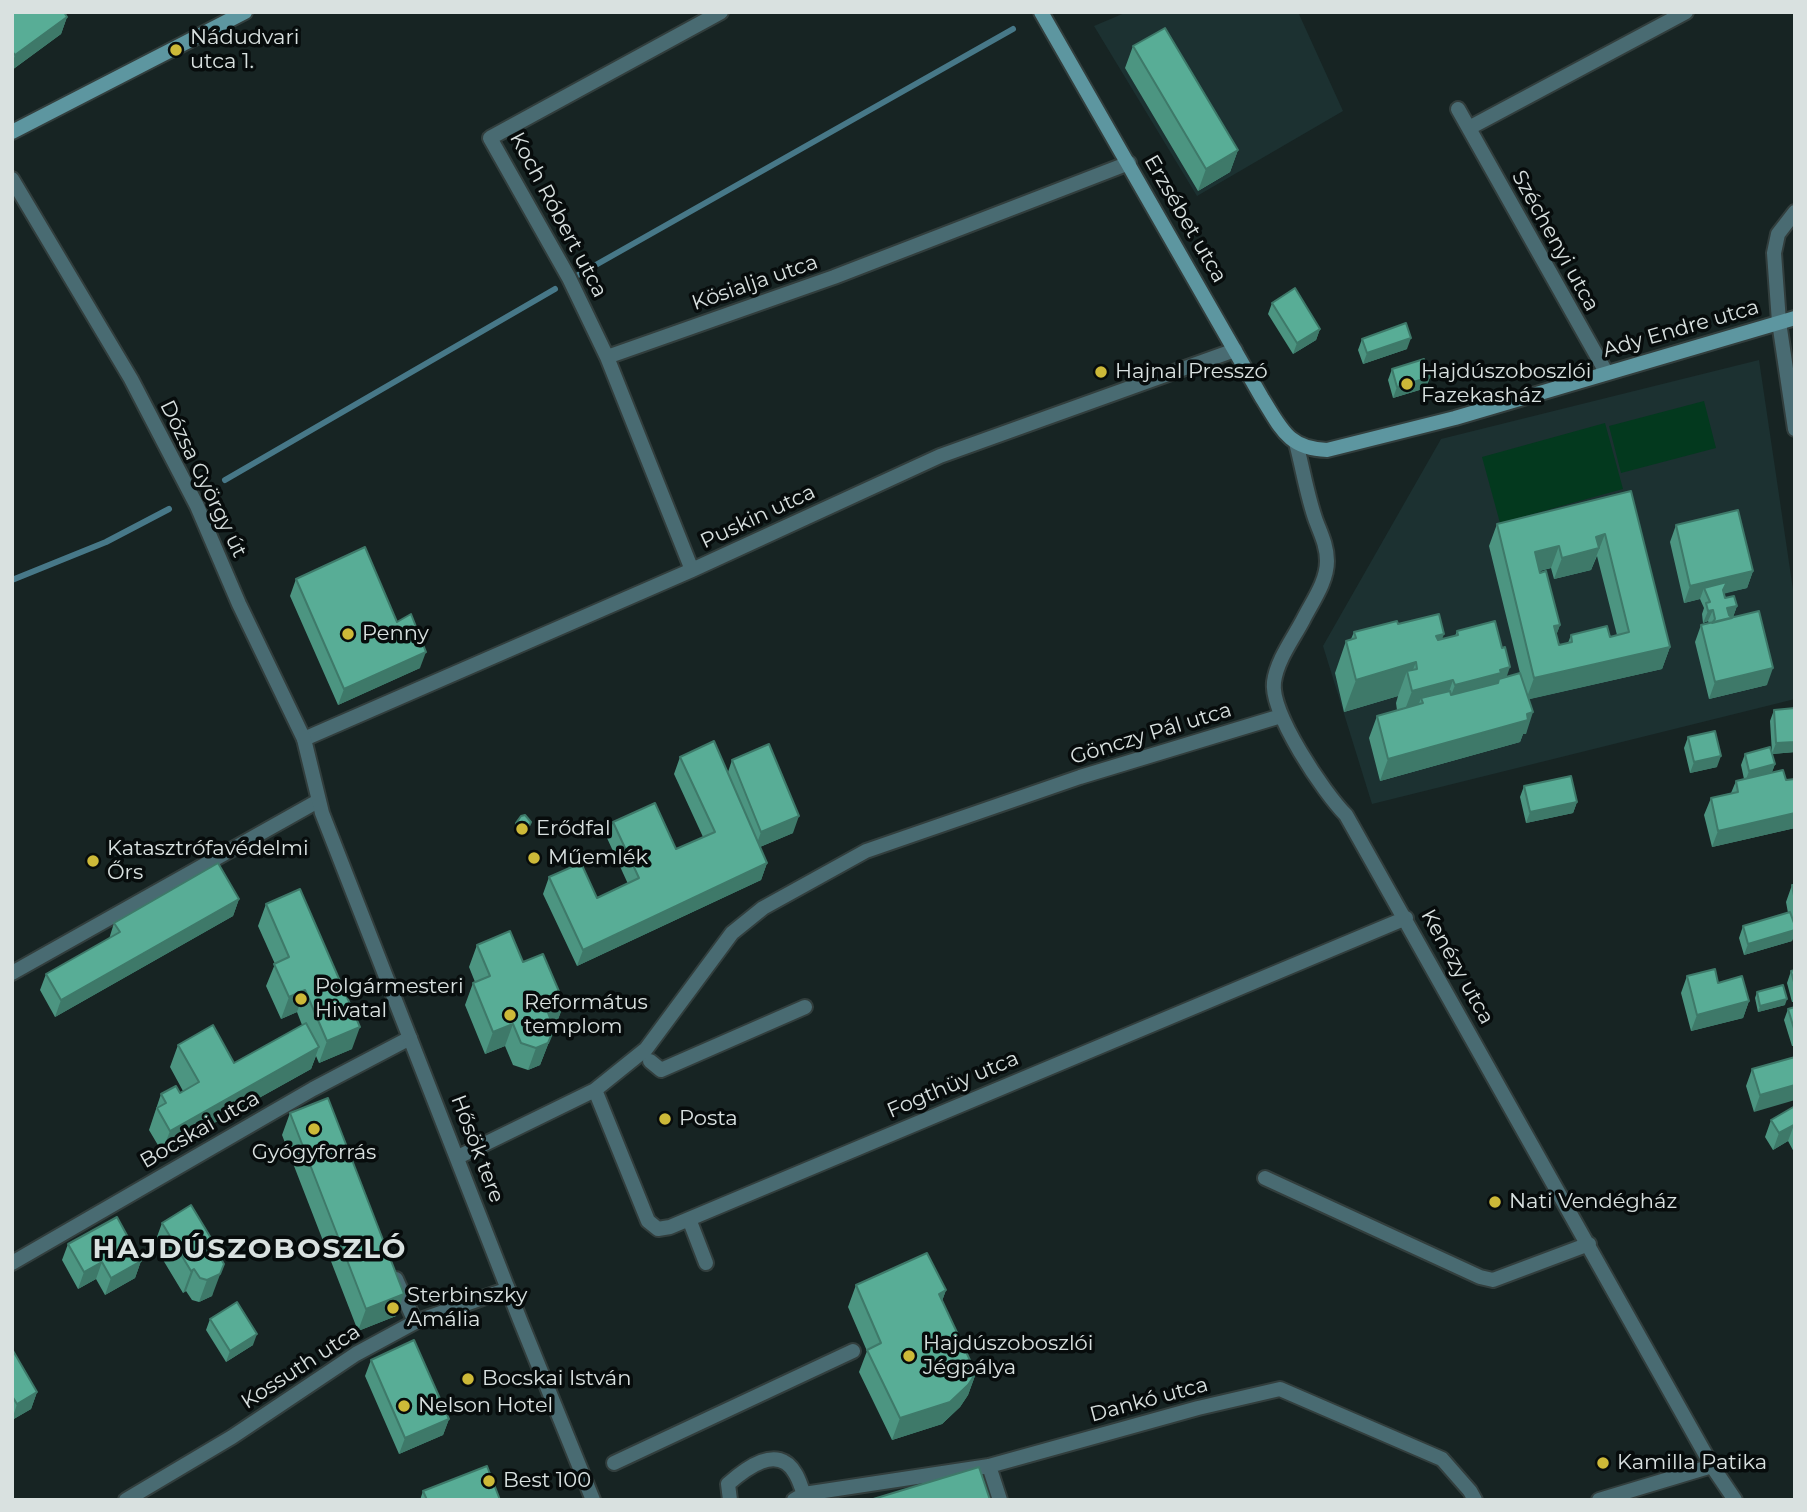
<!DOCTYPE html>
<meta charset="utf-8">
<style>
body{margin:0}
#map{position:relative;width:1807px;height:1512px;overflow:hidden;background:#172423;font-family:Montserrat,sans-serif}
canvas{display:block}
.frame{position:absolute;inset:0;border:14px solid #d9e1e0;pointer-events:none}
</style>
<div id="map">
<canvas width="1807" height="1512"></canvas>
<div class="frame"></div>
</div>
<script>
const ctx = document.querySelector('canvas').getContext('2d');
ctx.lineJoin = 'round';
function fillPath(path, color) {
  ctx.fillStyle = color;
  ctx.fill(path, 'evenodd');
}
function strokePath(path, color, width, dash) {
  ctx.strokeStyle = color;
  ctx.lineWidth = width;
  ctx.lineCap = dash ? 'butt' : 'round';
  ctx.setLineDash(dash || []);
  ctx.stroke(path);
}
function drawText(font, color, halo, rows, align = 'center') {
  ctx.font = font + ' Montserrat,sans-serif';
  ctx.lineWidth = 7;
  ctx.setLineDash([]);
  ctx.textBaseline = 'middle';
  ctx.strokeStyle = halo;
  ctx.fillStyle = color;
  for (const [text, x, y, turn = 0] of rows) {
    ctx.save();
    ctx.translate(x, y);
    ctx.rotate((+turn || 0) * Math.PI / 180);
    ctx.textAlign = isNaN(turn) ? turn : align;
    if (halo) ctx.strokeText(text, 0, 0);
    ctx.fillText(text, 0, 0);
    ctx.restore();
  }
}
fillPath(new Path2D(`
 M1127 12H1298L1343 111 1197 196 1094 26Z
 M1759 360 1795 603V699L1372 804 1323 646 1441 439Z`), '#1c3131');
fillPath(new Path2D(`
 M1704 401 1716 448 1621 473 1609 426Z
 M1605 423 1623 489 1500 523 1482 457Z`), '#03391e');
strokePath(new Path2D(`
 M578 275 1013 29
 M225 480 555 289
 M12 580 106 542 169 509`), '#477888', 6);
const pedestrian = new Path2D(`
 M650 1061 661 1070 805 1007
 M614 1463 853 1351`);
const minor = new Path2D(`
 M1458 109 1606 372
 M1469 128 1686 12
 M1795 212 1778 234 1774 253 1779 322 1795 429
 M607 357 834 277 1129 163
 M1296 443C1303 469 1307 496 1316 521 1321 534 1327 546 1327 561 1327 582 1312 602 1303 620 1293 639 1277 660 1274 682 1270 713 1324 793 1346 815L1712 1466 1735 1500
 M692 570 607 357 569 278 490 138 721 12
 M304 739 692 570 940 456 1235 350
 M12 973 318 801
 M595 1090 648 1221 658 1229 670 1227 1406 918
 M458 1157 595 1090 646 1049 732 933 763 908 866 851 1080 777 1281 716
 M1265 1178 1480 1277 1493 1280 1589 1244
 M689 1219 706 1263
 M12 1263 313 1089 410 1038
 M396 1279 415 1322
 M989 1466 1000 1500
 M126 1500 232 1437 356 1354 415 1322 508 1289
 M730 1500 728 1484C745 1469 778 1443 795 1473 799 1479 801 1487 804 1494
 M794 1500 804 1494 989 1466 1198 1408 1280 1389 1442 1459 1470 1491 1475 1500
 M1599 1500 1712 1466`);
const tertiary = new Path2D(`
 M12 179 131 379 197 506 239 604 304 739 322 813 520 1320 593 1500`);
const secondary = new Path2D(`
 M1041 12 1262 398C1281 428 1288 449 1327 450L1455 418 1795 318
 M12 132 245 12`);
strokePath(pedestrian, '#323e3d', 18);
strokePath(minor, '#323e3d', 18);
strokePath(tertiary, '#323e3d', 18);
strokePath(secondary, '#323e3d', 18);
strokePath(pedestrian, '#496b72', 14);
strokePath(minor, '#496b72', 14);
strokePath(tertiary, '#496b72', 14);
strokePath(secondary, '#5d96a0', 14);
fillPath(new Path2D(`
 M12 12 67 17 61 34 12 70Z
 M1133 46 1238 150 1230 172 1198 191 1125 68Z
 M1272 303 1320 329 1316 340 1293 354 1268 314Z
 M1362 339 1407 349 1363 364 1358 350Z
 M1392 369 1430 377 1426 388 1393 398 1388 380Z
 M1631 491 1670 647 1662 669 1529 699 1526 734H1523L1520 742 1380 781 1369 738 1377 716 1397 710 1396 703 1398 696 1344 712 1335 673 1346 641 1351 639 1354 632 1398 624 1443 639 1455 636 1457 631 1507 677 1520 673 1489 546 1497 524ZM1597 556 1617 635 1610 637 1571 635 1568 643 1559 645 1556 635 1560 625 1540 571 1551 568 1554 579 1591 570Z
 M1676 525 1753 571 1747 588 1724 593 1725 598 1737 606 1733 617H1731L1767 685 1709 699 1695 642 1701 625 1709 623 1708 621 1703 623 1702 614 1704 608 1700 599 1684 603 1670 542Z
 M296 579 420 668 338 705 290 596Z
 M1795 708V752L1772 754 1775 764 1772 772 1786 780 1795 779V828L1712 847 1704 815 1711 798 1731 793 1736 781 1744 779 1741 765 1745 754 1772 753 1770 721 1774 710Z
 M1688 737 1717 767 1690 773 1684 748Z
 M680 757 728 772 732 760 793 833 760 847 767 863 761 880 577 966 543 894 549 877 597 898 628 884 607 838 613 822 676 849 703 837 674 774Z
 M1524 786 1577 802 1573 813 1526 823 1520 797Z
 M516 823 529 828 525 835 520 836 514 829Z
 M1792 885H1795V937L1793 938 1792 941 1744 955 1739 938 1743 926 1788 913 1786 902Z
 M239 899 233 916 55 1017 40 990 46 974 109 939 114 923Z
 M266 904 352 1049 319 1063 316 1056 311 1069 162 1152 149 1130 161 1094 180 1093 183 1091 170 1067 178 1045 234 1063 302 1025 297 1012 281 1019 266 986 275 964 258 926Z
 M477 945 523 962 564 1003 556 1025 553 1026 554 1029 540 1065 528 1070 513 1065 505 1046 485 1054 465 1005 473 983 475 982 469 967Z
 M1795 970V1002H1792L1787 983 1791 971Z
 M1687 976 1718 983 1749 1001 1743 1018 1691 1031 1681 993Z
 M1757 992 1785 1005 1758 1012 1755 998Z
 M1795 1007V1046H1792L1784 1020 1788 1009Z
 M1795 1057 1754 1112 1746 1086 1752 1069Z
 M1795 1106V1154L1788 1141 1773 1150 1765 1137 1771 1120Z
 M290 1113 396 1316 358 1331 282 1135Z
 M162 1223 219 1256 212 1296 199 1302 192 1300 186 1291 183 1293 154 1245Z
 M68 1244 141 1261 135 1278 105 1295 96 1279 78 1289 62 1260Z
 M856 1285 946 1290 942 1301 976 1373 968 1395 960 1407 942 1424 892 1440 859 1372 867 1351 848 1307Z
 M210 1319 253 1345 226 1362 206 1330Z
 M12 1349 37 1392 31 1409 12 1420Z
 M371 1360 449 1419 443 1435 399 1454 365 1376Z
 M423 1491 500 1500H420Z`), '#4c9581');
fillPath(new Path2D(`
 M67 17 61 34 12 70V64L15 55Z
 M1238 150 1230 172 1198 191 1206 169Z
 M1320 329 1316 340 1293 354 1297 343Z
 M1411 338 1407 349 1363 364 1367 353Z
 M1430 377 1426 388 1393 398 1397 387Z
 M1605 534 1591 570 1554 579 1562 558 1596 537Z
 M1559 546 1551 568 1527 574 1535 552Z
 M1753 571 1747 588 1723 594 1704 588 1700 599 1684 603 1690 586Z
 M1737 606 1733 617 1723 619 1727 608Z
 M1713 610 1708 621 1703 623 1708 611Z
 M1560 625 1552 647 1554 626Z
 M1444 634 1433 666 1436 636Z
 M1670 647 1662 669 1526 700 1534 678Z
 M426 652 420 668 338 705 344 689Z
 M1416 662 1409 680 1407 671 1398 696 1344 712 1356 680Z
 M1510 667 1499 699 1443 717 1455 685Z
 M1773 668 1767 685 1709 699 1715 682Z
 M1453 680 1442 712 1423 703 1421 698 1413 720 1400 723 1412 691Z
 M1533 712 1526 734H1523L1520 742 1380 781 1388 759Z
 M1795 742V752L1772 754 1776 743Z
 M1721 756 1717 767 1690 773 1694 762Z
 M1775 764 1771 775 1745 782 1749 771Z
 M1577 802 1573 813 1526 823 1530 812Z
 M1795 813V828L1712 847 1718 831Z
 M799 816 793 833 755 849 761 832Z
 M531 822 525 835 520 836 522 830Z
 M767 863 761 880 577 966 583 950Z
 M239 899 233 916 55 1017 61 1000Z
 M1795 929V937L1793 938 1792 941 1744 955 1748 944Z
 M305 990 297 1012 281 1019 289 997Z
 M1787 999 1785 1005 1758 1012 1760 1006Z
 M1749 1001 1743 1018 1691 1031 1697 1015Z
 M564 1003 556 1025 539 1032 547 1010Z
 M513 1024 505 1046 485 1054 493 1032Z
 M360 1027 352 1049 319 1063 327 1041Z
 M554 1029 540 1065 528 1070 536 1048Z
 M319 1047 311 1069 162 1152 170 1131Z
 M1795 1085V1100L1754 1112 1760 1095Z
 M1794 1125 1788 1141 1773 1150 1779 1133Z
 M141 1261 135 1278 105 1295 111 1278Z
 M102 1262 96 1279 78 1289 84 1272Z
 M224 1264 212 1296 199 1302 207 1280Z
 M194 1269 186 1291 183 1293 191 1271Z
 M946 1290 938 1312 939 1294Z
 M404 1294 396 1316 358 1331 366 1309Z
 M257 1334 253 1345 226 1362 230 1351Z
 M976 1373 968 1395 960 1407 942 1424 892 1440 900 1418Z
 M37 1392 31 1409 12 1420 17 1404Z
 M449 1419 443 1435 399 1454 405 1438Z`), '#3e7969');
const building = new Path2D(`
 M12 12H64L67 17 15 55 12 51Z
 M1165 28 1238 150 1206 169 1133 46Z
 M1295 288 1320 329 1297 343 1272 303Z
 M1406 323 1411 338 1367 353 1362 339Z
 M1424 359 1430 377 1397 387 1392 369Z
 M1631 491 1670 647 1534 678 1497 524ZM1605 534 1629 632 1610 637 1607 626 1571 635 1572 642 1559 645 1554 626 1560 625 1546 571 1540 573 1535 552 1559 546 1562 558 1599 548 1596 537Z
 M1738 510 1753 571 1690 586 1676 525Z
 M365 547 397 622 411 614 426 652 344 689 296 579Z
 M1727 582 1723 590 1725 598 1734 596 1737 606 1727 608 1729 615 1732 618 1712 623 1715 619 1713 610 1708 611 1706 603 1710 602 1704 588Z
 M1759 611 1773 668 1715 682 1701 625Z
 M1439 614 1444 634 1436 636 1438 640 1458 635 1457 631 1495 621 1502 648 1505 647 1510 667 1500 670 1501 673 1455 685 1453 680 1412 691 1407 671 1417 669 1416 662 1356 680 1346 641 1356 638 1354 632 1397 621 1398 624Z
 M1520 673 1533 712 1527 714 1528 720 1388 759 1377 716 1423 703 1421 698 1450 691 1451 695 1498 683 1499 679Z
 M1795 708V742L1776 743 1774 710Z
 M1715 731 1721 756 1694 762 1688 737Z
 M714 741 767 863 583 950 549 877 581 863 597 898 639 878 613 822 655 803 676 849 715 832 680 757Z
 M769 744 799 816 761 832 732 760Z
 M1770 747 1775 764 1749 771 1745 754Z
 M1783 770 1786 780 1795 779V813L1718 831 1711 798 1738 792 1736 781Z
 M1571 776 1577 802 1530 812 1524 786Z
 M525 815 531 822 527 830H522L516 823 521 816Z
 M218 863 239 899 61 1000 46 974 120 932 114 923Z
 M1792 885H1795V901Z
 M300 889 360 1027 327 1041 305 990 289 997 274 964 289 957 266 904Z
 M1790 912 1795 926V930L1748 944 1743 926Z
 M510 931 523 962 543 954 564 1003 547 1010 554 1029 548 1043 536 1048 521 1043 513 1024 493 1032 473 983 490 976 477 945Z
 M1715 969 1718 983 1742 976 1749 1001 1697 1015 1687 976Z
 M1795 970V986L1791 971Z
 M1783 985 1787 999 1760 1006 1757 992Z
 M1795 1007V1032L1788 1009Z
 M306 1023 319 1047 170 1131 157 1108 166 1103 161 1094 176 1086 180 1093 199 1082 178 1045 213 1025 234 1063Z
 M1795 1057V1085L1760 1095 1752 1069Z
 M328 1098 404 1294 366 1309 290 1113Z
 M1795 1106V1126L1794 1125 1779 1133 1771 1120Z
 M191 1205 220 1253 218 1254 224 1264 220 1274 207 1280 200 1278 194 1269 191 1271 162 1223Z
 M117 1217 141 1261 111 1278 102 1262 84 1272 68 1244Z
 M927 1253 946 1290 939 1294 976 1373 968 1385 950 1402 900 1418 867 1350 881 1343 856 1285Z
 M237 1302 257 1334 230 1351 210 1319Z
 M414 1340 449 1419 405 1438 371 1360Z
 M12 1349 37 1392 17 1404 12 1396Z
 M487 1466 500 1500H427L423 1491Z
 M979 1467 990 1500H870Z`);
fillPath(building, '#58ad96');
strokePath(building, '#3e7969', 2);
for (const [x, y, r, color] of [
 [176,50,7,"#cdb938"],
 [1101,372,7,"#cdb938"],
 [1407,384,7,"#cdb938"],
 [348,634,7,"#cdb938"],
 [522,829,7,"#cdb938"],
 [534,858,7,"#cdb938"],
 [93,861,7,"#cdb938"],
 [301,999,7,"#cdb938"],
 [510,1015,7,"#cdb938"],
 [665,1119,7,"#cdb938"],
 [314,1129,7,"#cdb938"],
 [1495,1202,7,"#cdb938"],
 [393,1308,7,"#cdb938"],
 [909,1356,7,"#cdb938"],
 [468,1379,7,"#cdb938"],
 [404,1406,7,"#cdb938"],
 [1603,1463,7,"#cdb938"],
 [489,1481,7,"#cdb938"]
]) {
  const dot = new Path2D();
  dot.arc(x, y, r, 0, 2 * Math.PI);
  ctx.fillStyle = color;
  ctx.fill(dot);
  strokePath(dot, '#070c0c', 2.5);
}
drawText('21px', '#d9e1e0', '#070c0c', [
 ["Nádudvari",190,38],
 ["utca 1.",190,62],
 ["Hajnal Presszó",1115,372],
 ["Hajdúszoboszlói",1421,372],
 ["Fazekasház",1421,396],
 ["Penny",362,634],
 ["Erődfal",536,829],
 ["Katasztrófavédelmi",107,849],
 ["Őrs",107,873],
 ["Műemlék",548,858],
 ["Polgármesteri",315,987],
 ["Hivatal",315,1011],
 ["Református",524,1003],
 ["templom",524,1027],
 ["Posta",679,1119],
 ["Gyógyforrás",314,1153,"center"],
 ["Nati Vendégház",1509,1202],
 ["Sterbinszky",407,1296],
 ["Amália",407,1320],
 ["Hajdúszoboszlói",923,1344],
 ["Jégpálya",923,1368],
 ["Bocskai István",482,1379],
 ["Nelson Hotel",418,1406],
 ["Kamilla Patika",1617,1463],
 ["Best 100",503,1481]
], 'left');
drawText('21px', '#d9e1e0', '#070c0c', [
 ["Koch Róbert utca",558,215,62],
 ["Erzsébet utca",1185,219,60],
 ["Széchenyi utca",1555,241,61],
 ["Kösialja utca",755,283,-19],
 ["Ady Endre utca",1681,329,-16],
 ["Dózsa György út",203,479,64],
 ["Puskin utca",758,517,-25],
 ["Gönczy Pál utca",1151,734,-17],
 ["Kenézy utca",1457,967,61],
 ["Fogthüy utca",953,1085,-23],
 ["Bocskai utca",200,1130,-30],
 ["Hősök tere",477,1149,69],
 ["Kossuth utca",301,1367,-33],
 ["Dankó utca",1149,1400,-15]
]);
ctx.letterSpacing = '2px';
drawText('bold 28px', '#d9e1e0', '#070c0c', [
 ["HAJDÚSZOBOSZLÓ",250,1250]
]);
ctx.letterSpacing = '0px';
</script>
